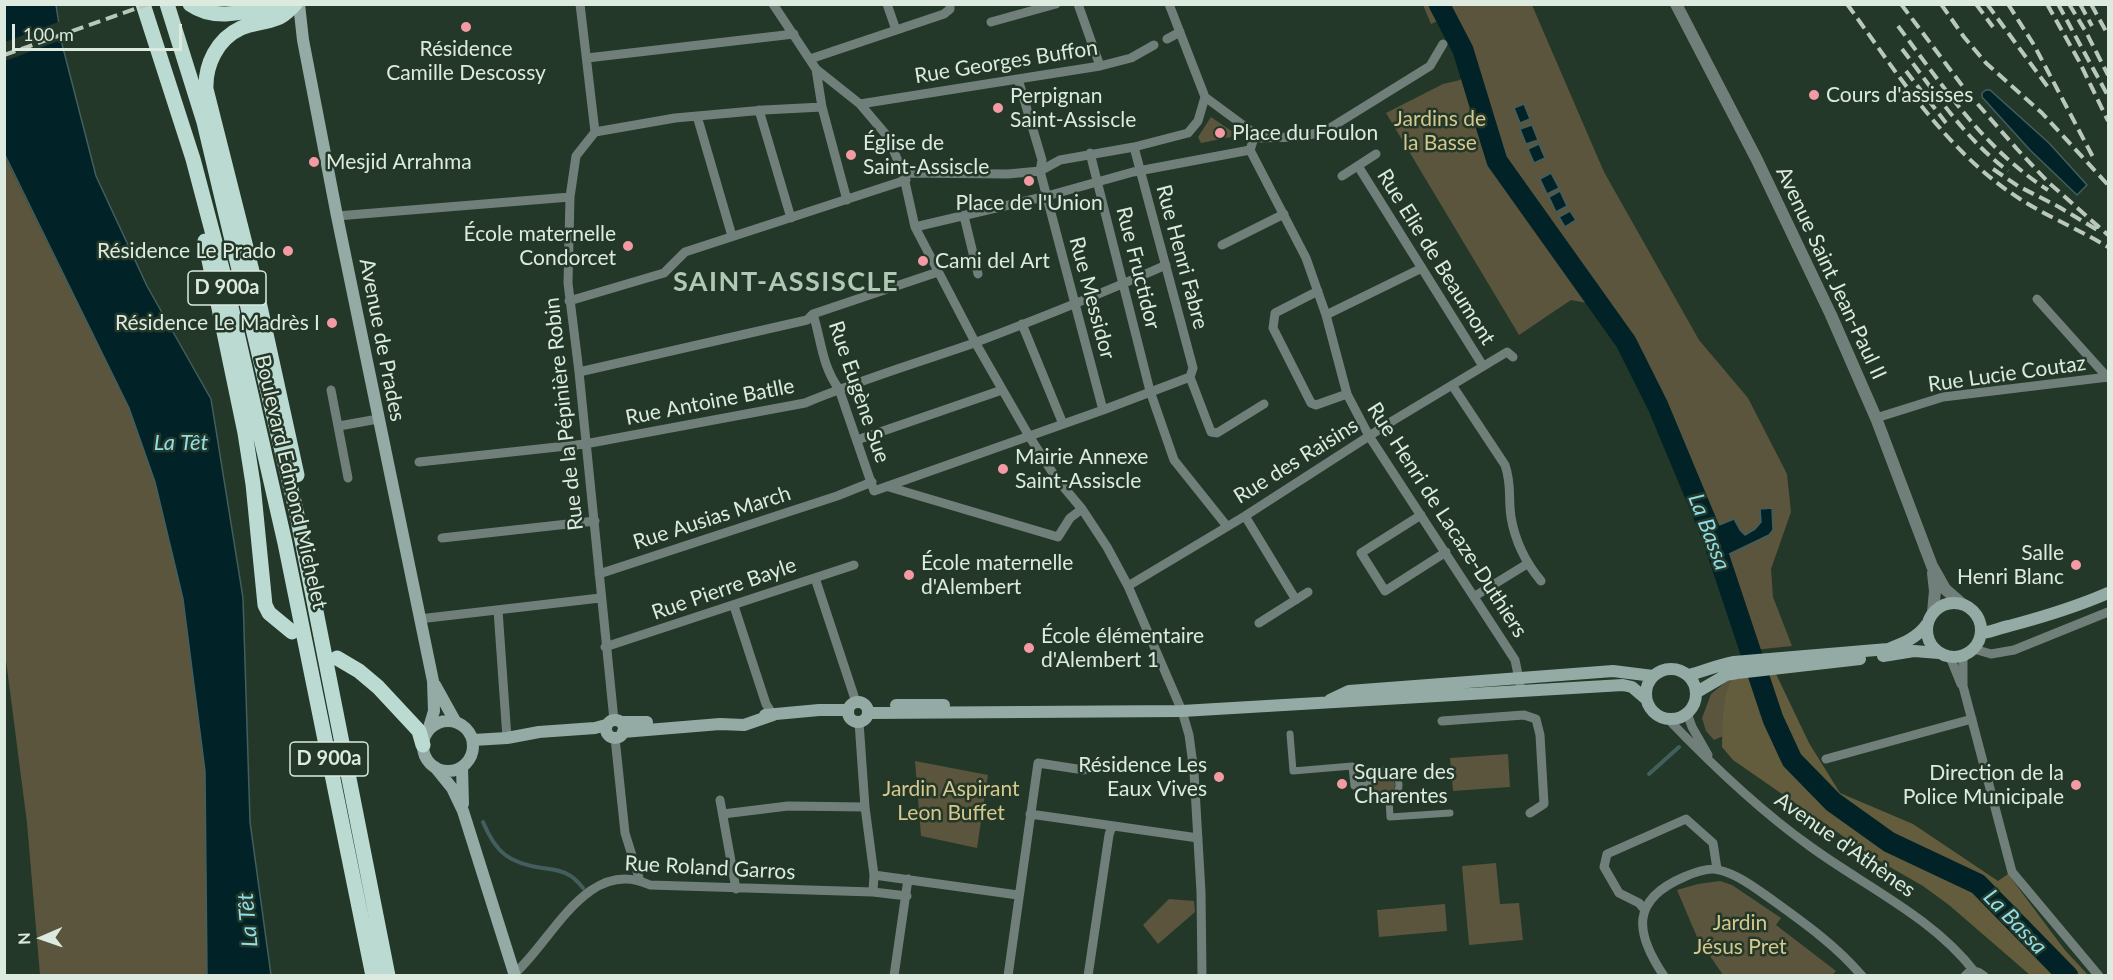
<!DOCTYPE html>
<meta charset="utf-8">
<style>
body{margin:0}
#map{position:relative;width:2113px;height:980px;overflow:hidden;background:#233828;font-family:Lato,sans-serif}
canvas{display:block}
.frame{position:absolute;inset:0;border:6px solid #ddeadf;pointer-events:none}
.north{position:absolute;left:12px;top:908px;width:60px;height:60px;-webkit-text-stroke:4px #233828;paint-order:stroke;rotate:268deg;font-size:16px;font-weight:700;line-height:24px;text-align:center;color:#ddeadf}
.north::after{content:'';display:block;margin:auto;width:21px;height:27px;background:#ddeadf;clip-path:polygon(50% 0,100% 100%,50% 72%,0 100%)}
.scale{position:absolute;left:12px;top:24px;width:170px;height:27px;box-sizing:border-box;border:3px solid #ddeadf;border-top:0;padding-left:8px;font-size:18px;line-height:21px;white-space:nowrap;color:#ddeadf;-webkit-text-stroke:4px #233828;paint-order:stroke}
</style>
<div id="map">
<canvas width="2113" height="980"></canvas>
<div class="frame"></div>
<div class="north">N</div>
<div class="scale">100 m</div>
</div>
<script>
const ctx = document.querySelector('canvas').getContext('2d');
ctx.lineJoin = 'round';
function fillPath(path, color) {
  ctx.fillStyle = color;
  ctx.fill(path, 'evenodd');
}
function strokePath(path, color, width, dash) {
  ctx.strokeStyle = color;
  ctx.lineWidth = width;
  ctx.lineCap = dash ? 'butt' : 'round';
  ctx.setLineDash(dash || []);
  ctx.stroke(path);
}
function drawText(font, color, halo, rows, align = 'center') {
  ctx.font = font + ' Lato,sans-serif';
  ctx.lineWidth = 5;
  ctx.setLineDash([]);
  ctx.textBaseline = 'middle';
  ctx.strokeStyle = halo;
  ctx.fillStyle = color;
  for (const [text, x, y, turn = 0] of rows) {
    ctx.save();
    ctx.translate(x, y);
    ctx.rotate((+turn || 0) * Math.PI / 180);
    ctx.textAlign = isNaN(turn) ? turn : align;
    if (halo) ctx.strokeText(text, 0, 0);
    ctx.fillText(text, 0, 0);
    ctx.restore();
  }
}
fillPath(new Path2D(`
 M1423 5H1532L1604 172 1699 340 1748 398 1787 474 1791 512 1771 569 1773 597 1792 646 1753 650 1724 562 1659 403 1628 342 1603 306 1571 300 1519 335 1386 113 1443 84 1460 80 1474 64 1451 15 1431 24Z
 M1211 117 1233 132 1231 137 1201 143 1198 137Z
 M4 155 129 408 155 482 183 599 205 771 207 975H40L27 823 4 645Z
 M1742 679 1735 731 1714 740 1706 731 1702 718 1711 694 1727 681Z
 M1508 754 1510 787 1453 791 1450 758Z
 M915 761 988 775 977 848 921 836Z
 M1373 785a11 11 0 1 1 22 0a11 11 0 1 1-22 0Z
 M1496 863 1500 904 1519 903 1523 940 1469 945 1462 866Z
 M1720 881 1732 885 1781 918 1776 925 1836 971 1831 976 1723 975 1697 937 1677 890 1698 884Z
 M1169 899 1194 901 1195 912 1158 944 1143 925Z
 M1445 904 1447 931 1379 937 1377 910Z`), '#5b553d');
fillPath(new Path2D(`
 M1776 674 1809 743 1840 793 1913 824 1998 881 2008 874 2064 949 2088 975H2030L1949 905 1923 886 1876 859 1733 760 1722 747C1723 724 1721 696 1734 676Z`), '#645d3d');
const water = new Path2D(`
 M5 5H56L62 44 96 176 147 286 211 399 243 598 250 822 271 975H207L205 771 183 599 155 482 129 408 5 155Z
 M1986 90H1990L2049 143 2087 185 2077 195 2030 150 1982 97V93Z
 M1524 104 1530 119 1520 123 1514 108Z
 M1532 125 1538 140 1526 144 1520 129Z
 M1539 144 1545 158 1534 163 1528 149Z
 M1551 173 1559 188 1547 194 1540 179Z
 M1560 191 1567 206 1556 212 1549 197Z
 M1570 211 1576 220 1565 227 1559 217Z
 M1772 508 1773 530 1769 535 1719 559 1709 529 1734 519 1740 530 1745 535 1755 529 1761 522 1760 509Z`);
fillPath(water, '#012226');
strokePath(water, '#435e5e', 1.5);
fillPath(new Path2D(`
 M61 21 64 39 5 61V42Z`), '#233828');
strokePath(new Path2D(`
 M1761 713 1769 707
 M1649 774 1679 747
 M483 822C496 853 509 863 542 868 551 869 561 870 569 875 575 878 579 883 583 888`), '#435e5e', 4);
strokePath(new Path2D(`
 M1439 4 1463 50 1497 161 1626 342 1658 406 1711 533 1773 719 1792 760 1833 802 1889 842 1978 884 2068 976`), '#012226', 21);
strokePath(new Path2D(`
 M1290 734 1293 771 1352 766 1354 786 1370 785
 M1369 785a15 15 0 1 1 30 0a15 15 0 1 1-30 0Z
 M1389 799 1390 817 1450 813`), '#717f7b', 7);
strokePath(new Path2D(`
 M580 4 595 132 576 156 570 197 568 283 579 372 614 720
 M773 4 816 69 860 104 888 137 903 173 915 227 975 342 1029 436 1056 478 1082 509 1107 547 1128 586 1182 711 1189 735 1194 772 1201 892 1202 976
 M887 4 896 30
 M1078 4 1100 66
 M1169 4 1205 97 1251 131 1254 138
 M991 22 1056 4
 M1167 39 1180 32
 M587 58 794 34
 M810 59 944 14 950 9V4
 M816 69 822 107 847 200
 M1018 79 1042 160 1040 171 1103 410
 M860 104 1100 66 1131 58 1154 45
 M759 110 791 218
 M697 116 732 236
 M595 132 675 118 764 110 822 107
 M1254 138C1284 136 1300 141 1330 128L1430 66 1443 44
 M1134 147 1193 368 1190 377
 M1250 150 1306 258 1326 315 1347 394 1369 436 1515 660 1520 684
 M1090 153 1150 391 1174 460 1226 525
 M1358 166 1483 366
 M1040 171 1060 160 1134 147 1188 133 1198 121 1205 97
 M903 173 1008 174 1040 171
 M1342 176 1376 154
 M337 216 570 197
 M964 216 978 274
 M915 227 1047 196 1133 172 1250 150 1254 138
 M1222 245 1284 214
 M1318 291 1275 313 1273 328 1311 403 1316 405 1347 394
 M2037 299 2108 378
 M569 301 664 273 685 252 906 180
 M813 314C821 339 822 367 839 389L874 491 1103 410 1190 377
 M1326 315 1422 268
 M1022 324 1063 424
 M579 372 807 320 813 314 938 272
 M1190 377 1211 432 1217 433 1264 404
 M1452 385 1505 465C1512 485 1508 497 1511 517 1515 541 1526 563 1541 581
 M331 390 348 478
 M1876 418 1943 397 2108 377
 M339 426 378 419
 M857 440 1002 390
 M419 462 585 444 805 403C860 380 917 363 974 343 1038 319 1103 293 1166 265
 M889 487 1058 537 1070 518 1082 509
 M1421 515 1361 553 1385 591 1446 552
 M1245 516 1296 600
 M442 538 595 521
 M599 574 837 496 872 482
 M815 578 856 702
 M1128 586 1245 516 1394 420 1507 352 1513 357
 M1475 596 1527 564
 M734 606 766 704 773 715
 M498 610 507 738
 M419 619 600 598
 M1259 623 1308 592
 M605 647 854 565
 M1974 649 1991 654 2014 650 2108 612
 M1963 656V686L2012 872 2099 976
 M1950 657 1961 684
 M1687 713 1692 727 1708 755
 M1668 719C1712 765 1759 810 1811 847 1866 887 1932 917 1974 971
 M1442 721 1524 715 1536 719 1540 735 1544 804 1530 813
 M859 722 865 807 874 875 873 892
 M615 738 625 833 640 881
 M1826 759 1972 719
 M720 800 736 889
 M723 814 788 806 865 807
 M1030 814 1198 838
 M874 875 1018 895
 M1645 910 1639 903 1619 893 1604 867 1607 854 1686 819 1713 843 1717 869
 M514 974C551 943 587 855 650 885L873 892 907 896
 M894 976 908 879
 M1008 976 1038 763 1084 770
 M1088 976 1109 835 1112 826
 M1664 976C1635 933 1630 900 1684 877 1693 873 1709 867 1719 870 1739 875 1755 888 1771 899 1803 922 1837 946 1862 976
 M1965 976C1971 969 1977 970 1984 976`), '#717f7b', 9);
strokePath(new Path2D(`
 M1676 4 1757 160 1831 315 1876 418 1932 566 1945 589 1961 603
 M1933 573 1935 591 1933 612`), '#717f7b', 12);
strokePath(new Path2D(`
 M299 4 303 40 337 216 433 681 434 711 428 731
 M1927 630a27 27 0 1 1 54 0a27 27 0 1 1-54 0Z
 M1982 633C1992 632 1999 628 2009 626 2043 617 2076 607 2108 593
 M1883 656 1914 651 1939 653
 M1646 694a25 25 0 1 1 50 0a25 25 0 1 1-50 0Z
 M1689 675C1704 671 1718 665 1734 662L1888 649C1904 643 1917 638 1927 624
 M435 685 455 721
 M1697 692 1726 675 1737 673 1860 659
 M1330 700 1349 691 1613 671 1653 676
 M848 712a10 10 0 1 1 20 0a10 10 0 1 1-20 0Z
 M896 705H944
 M868 713 1182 711 1623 685 1632 687 1646 699
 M765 715 819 710H848
 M606 729a9 9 0 1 1 18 0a9 9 0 1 1-18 0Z
 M423 746a25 25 0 1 1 50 0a25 25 0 1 1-50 0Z
 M621 722H647
 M623 732 720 724 744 725 773 715
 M473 740 507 738 539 732 595 728 606 725
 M435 767 452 788 463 811 515 976
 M462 767 463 804`), '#94aaa4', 12);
strokePath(new Path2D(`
 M143 4 193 159 224 276 285 543 373 976
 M167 4 204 122 296 510 388 976
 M190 4C217 23 249 10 278 4
 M295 4C290 9 284 16 277 18 265 23 252 23 241 28 217 39 205 65 206 89L254 279 297 475
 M205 241 245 433 253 484 265 605 269 613 292 632
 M337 658 359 671 378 687 419 731 423 745`), '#bbdad2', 15);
strokePath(new Path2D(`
 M1847 4C1898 74 1945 151 2020 199 2048 217 2080 230 2108 247
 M1901 4 1967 92 2017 149 2048 182 2108 235
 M1941 4 1964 37 1986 63 2042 113 2108 185
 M1976 4 1993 27
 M1987 4 2050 90
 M2008 4 2034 45 2094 159
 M2047 4 2079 61 2108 121
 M2058 4 2108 96
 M2069 4 2086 32 2108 75
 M2080 4 2092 26
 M2091 4 2108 35
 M1898 26C1943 86 1984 149 2048 190
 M1902 49C1935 92 1964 138 2008 171
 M4 55 149 4
 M1906 71 1946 123
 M1993 169 2018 186 2059 207 2099 231`), '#bac8bc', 4, [12, 6]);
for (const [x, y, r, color] of [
 [466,27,6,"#f49aa4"],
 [1814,95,6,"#f49aa4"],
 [998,108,6,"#f49aa4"],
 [1220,133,6,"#f49aa4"],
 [851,155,6,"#f49aa4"],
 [314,162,6,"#f49aa4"],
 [1029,181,6,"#f49aa4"],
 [628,246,6,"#f49aa4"],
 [288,251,6,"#f49aa4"],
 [923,261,6,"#f49aa4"],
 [332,323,6,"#f49aa4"],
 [1003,469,6,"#f49aa4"],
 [2076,565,6,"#f49aa4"],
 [909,575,6,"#f49aa4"],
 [1029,648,6,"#f49aa4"],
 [1219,777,6,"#f49aa4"],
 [1342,784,6,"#f49aa4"],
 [2076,785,6,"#f49aa4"]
]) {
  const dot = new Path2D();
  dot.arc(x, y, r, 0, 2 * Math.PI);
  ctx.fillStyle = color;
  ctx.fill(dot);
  strokePath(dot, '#233828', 2);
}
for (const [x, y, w] of [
 [227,288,78],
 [329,759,78]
]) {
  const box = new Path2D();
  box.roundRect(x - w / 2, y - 17, w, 34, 4.5);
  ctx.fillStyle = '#233828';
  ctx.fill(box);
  strokePath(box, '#ddeadf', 1.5);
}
drawText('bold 20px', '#ddeadf', null, [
 ["D 900a",227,288],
 ["D 900a",329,759]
]);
drawText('21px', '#ddeadf', '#233828', [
 ["Résidence",466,49,"center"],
 ["Camille Descossy",466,73,"center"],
 ["Cours d'assisses",1826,95],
 ["Perpignan",1010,96],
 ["Saint-Assiscle",1010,120],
 ["Place du Foulon",1232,133],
 ["Église de",863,143],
 ["Saint-Assiscle",863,167],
 ["Mesjid Arrahma",326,162],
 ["Place de l'Union",1029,203,"center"],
 ["École maternelle",616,234,"right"],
 ["Condorcet",616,258,"right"],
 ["Résidence Le Prado",276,251,"right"],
 ["Cami del Art",935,261],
 ["Résidence Le Madrès I",320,323,"right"],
 ["Mairie Annexe",1015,457],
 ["Saint-Assiscle",1015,481],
 ["Salle",2064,553,"right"],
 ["Henri Blanc",2064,577,"right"],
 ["École maternelle",921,563],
 ["d'Alembert",921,587],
 ["École élémentaire",1041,636],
 ["d'Alembert 1",1041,660],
 ["Résidence Les",1207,765,"right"],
 ["Eaux Vives",1207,789,"right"],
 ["Square des",1354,772],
 ["Charentes",1354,796],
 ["Direction de la",2064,773,"right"],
 ["Police Municipale",2064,797,"right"]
], 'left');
drawText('21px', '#ddeadf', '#233828', [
 ["Rue Georges Buffon",1006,62,-9],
 ["Rue Henri Fabre",1182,257,75],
 ["Rue Elie de Beaumont",1436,257,58],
 ["Rue Fructidor",1138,268,76],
 ["Avenue Saint Jean-Paul II",1831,273,65],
 ["Rue Messidor",1092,298,75],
 ["Avenue de Prades",382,340,79],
 ["Rue Lucie Coutaz",2007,374,-8],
 ["Rue Eugène Sue",859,392,71],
 ["Rue Antoine Batlle",710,402,-11],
 ["Rue de la Pépinière Robin",564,414,-96],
 ["Rue des Raisins",1296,461,-32],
 ["Boulevard Edmond Michelet",291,482,77],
 ["Rue Ausias March",712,518,-18],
 ["Rue Henri de Lacaze-Duthiers",1447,520,57],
 ["Rue Pierre Bayle",724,589,-19],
 ["Avenue d'Athènes",1845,845,35],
 ["Rue Roland Garros",710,868,3]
]);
drawText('21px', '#d6c78c', '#233828', [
 ["Jardins de",1440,119],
 ["la Basse",1440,143],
 ["Jardin Aspirant",951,789],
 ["Leon Buffet",951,813],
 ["Jardin",1740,923],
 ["Jésus Pret",1740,947]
]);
drawText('italic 22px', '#8fdde8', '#233828', [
 ["La Têt",181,443],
 ["La Bassa",1709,532,69],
 ["La Têt",248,920,-95],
 ["La Bassa",2015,922,46]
]);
ctx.letterSpacing = '1.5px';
drawText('bold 27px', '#b0c8b5', '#233828', [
 ["SAINT-ASSISCLE",786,282]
]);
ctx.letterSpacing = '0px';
</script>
